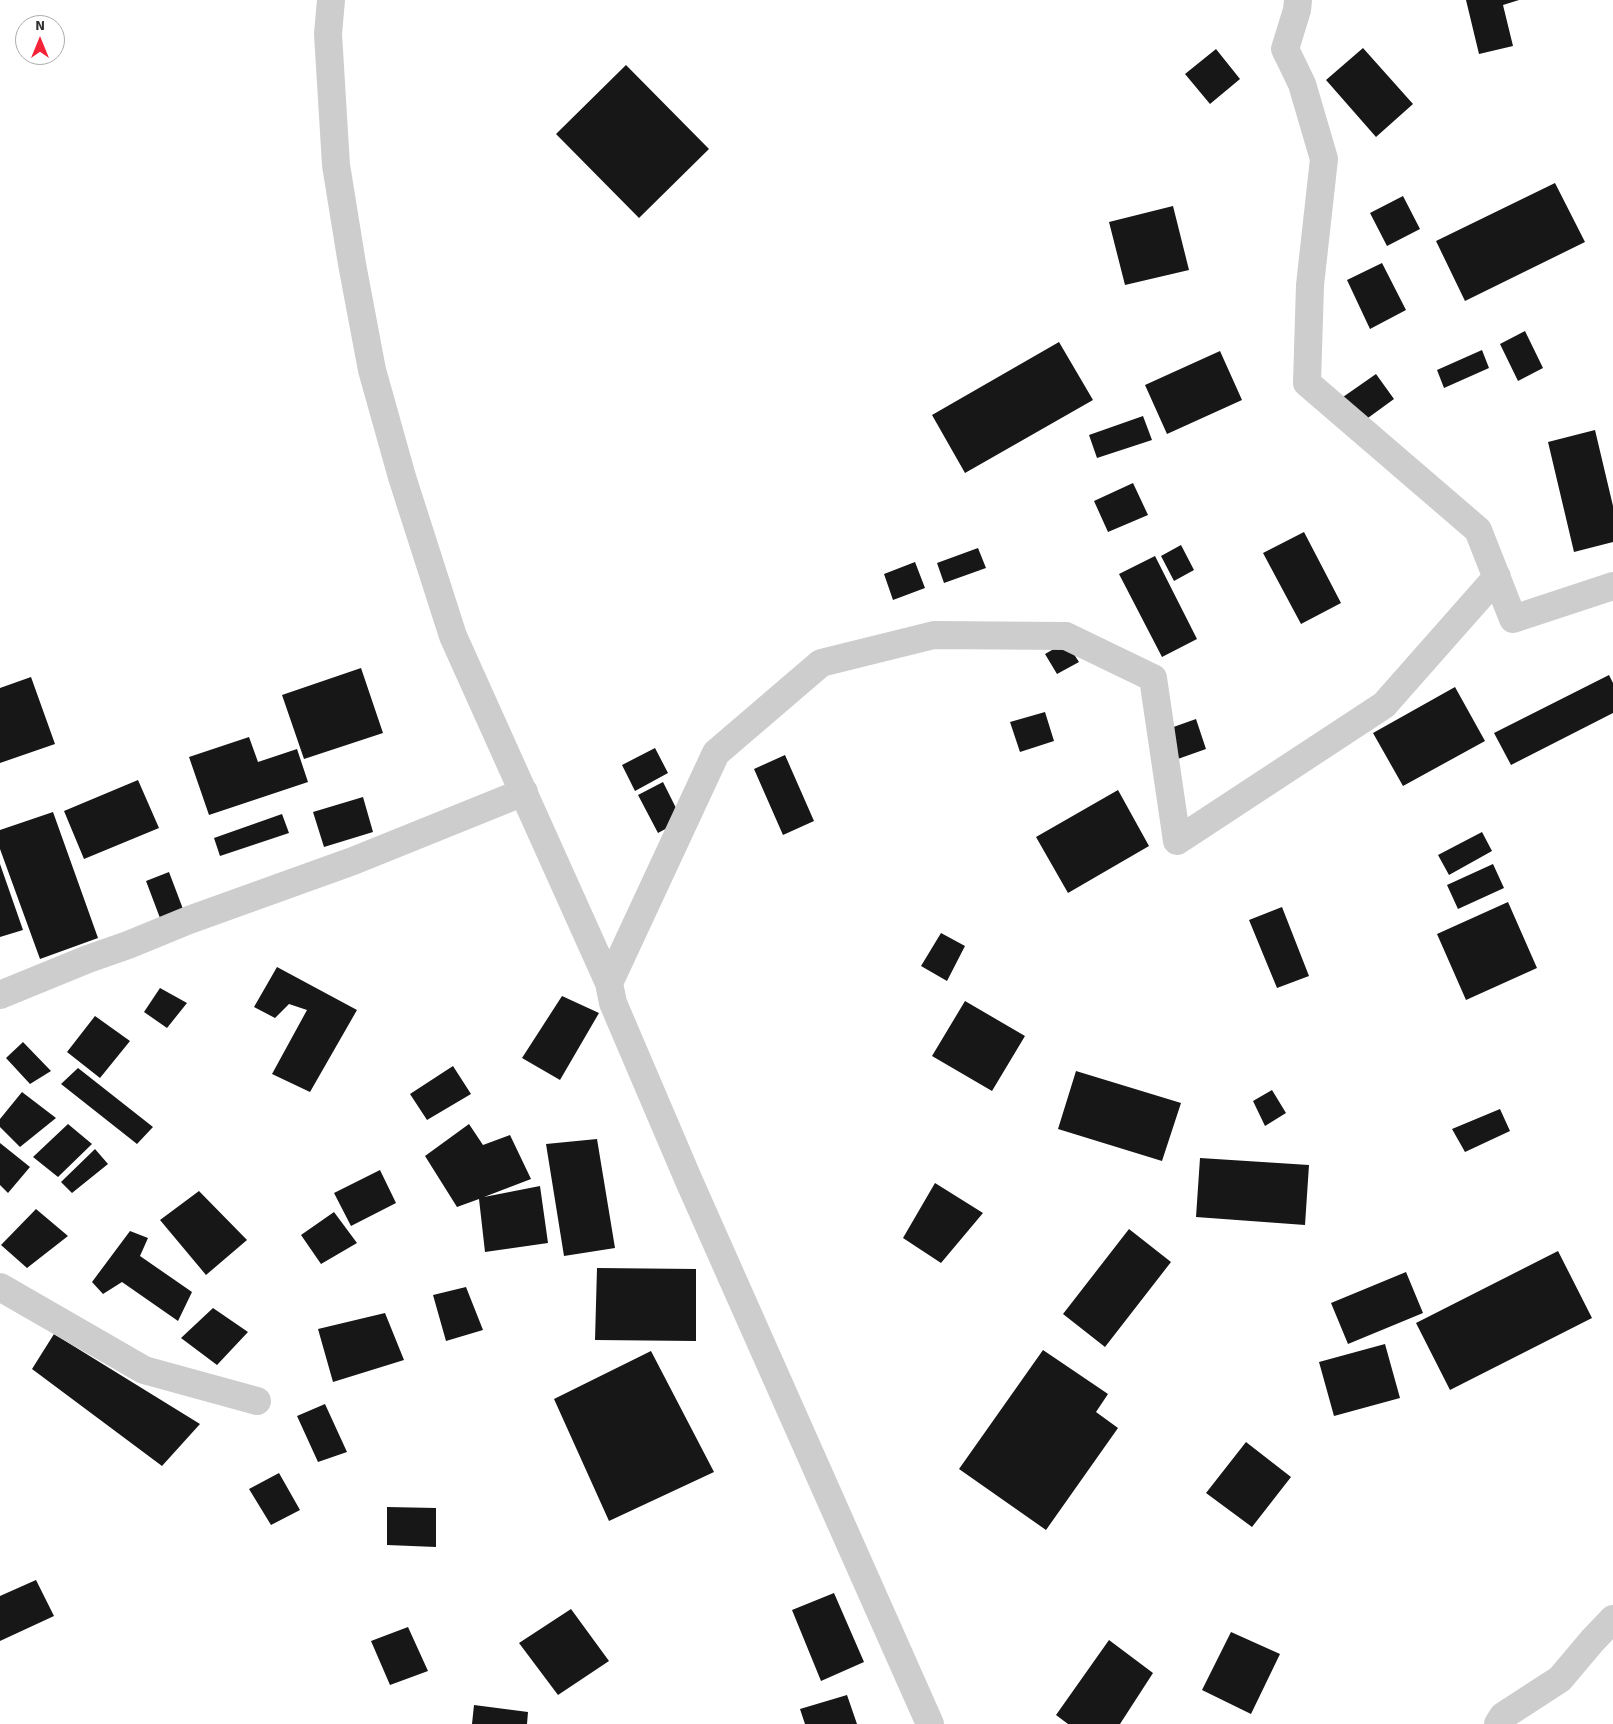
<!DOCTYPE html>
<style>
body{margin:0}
#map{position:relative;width:1613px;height:1724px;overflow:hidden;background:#fff;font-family:Signika,sans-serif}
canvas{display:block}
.north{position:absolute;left:15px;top:15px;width:50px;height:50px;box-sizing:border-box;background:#fff;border:1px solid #acacac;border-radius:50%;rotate:0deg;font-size:14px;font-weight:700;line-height:20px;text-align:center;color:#303030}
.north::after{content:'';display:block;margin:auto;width:18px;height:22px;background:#f52338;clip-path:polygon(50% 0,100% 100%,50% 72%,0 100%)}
</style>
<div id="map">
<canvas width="1613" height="1724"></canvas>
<div class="north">N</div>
</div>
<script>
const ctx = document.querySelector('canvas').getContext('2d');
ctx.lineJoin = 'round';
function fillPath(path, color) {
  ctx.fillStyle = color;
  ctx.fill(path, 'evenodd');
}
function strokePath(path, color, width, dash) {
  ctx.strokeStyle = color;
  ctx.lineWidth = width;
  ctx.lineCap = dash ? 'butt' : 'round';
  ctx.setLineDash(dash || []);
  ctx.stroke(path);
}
fillPath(new Path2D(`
 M1466 0H1519L1503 5 1513 46 1479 54Z
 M1363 48 1413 104 1376 137 1326 80Z
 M1216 49 1240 79 1210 104 1185 74Z
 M626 65 709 149 639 218 556 134Z
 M1555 183 1585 242 1465 301 1436 241Z
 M1403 196 1420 229 1387 246 1370 213Z
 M1173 206 1189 270 1125 285 1109 222Z
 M1382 263 1406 310 1370 329 1347 280Z
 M1525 331 1543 368 1518 381 1500 344Z
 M1059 342 1093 400 965 473 932 415Z
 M1482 350 1489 368 1444 388 1437 370Z
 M1220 351 1242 400 1167 434 1145 385Z
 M1376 374 1394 399 1361 423 1343 397Z
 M1143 416 1152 440 1097 458 1089 435Z
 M1595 430 1613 506V542L1574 552 1548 442Z
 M1133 483 1148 515 1108 532 1094 501Z
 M1304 532 1341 603 1301 624 1263 553Z
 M1181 545 1194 570 1174 581 1161 556Z
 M978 548 986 568 944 583 937 563Z
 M1155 556 1197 639 1162 657 1119 574Z
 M915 562 925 588 893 600 884 574Z
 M1066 642 1079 662 1057 674 1045 654Z
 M361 668 383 733 304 759 282 695Z
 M1609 675 1613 683V713L1511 765 1494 733Z
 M31 677 55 744 0 763V688Z
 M1455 687 1485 741 1403 786 1373 733Z
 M1045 712 1054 741 1020 752 1010 722Z
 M1196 719 1206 749 1175 760 1165 730Z
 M249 737 258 762 297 749 308 782 209 815 189 757Z
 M655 748 668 773 635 791 622 765Z
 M785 755 814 821 783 835 754 769Z
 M138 780 159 828 84 859 64 811Z
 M663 782 682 820 658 833 638 795Z
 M1118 790 1149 846 1068 893 1036 837Z
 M363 797 373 832 324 847 313 812Z
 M53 812 98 938 40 959 0 849V830Z
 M282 814 289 833 220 856 214 838Z
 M1482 832 1492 851 1449 875 1438 855Z
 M0 864 23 930 0 937Z
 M1493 864 1504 888 1458 909 1447 885Z
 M169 872 183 909 160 918 146 881Z
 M1508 902 1537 968 1466 1000 1437 934Z
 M1282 907 1309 976 1277 988 1249 920Z
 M941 933 965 946 947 981 921 966Z
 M277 967 357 1010 310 1092 272 1074 307 1010 289 1004 275 1018 254 1007Z
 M160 988 187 1003 167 1028 144 1012Z
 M562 996 599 1013 560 1080 522 1058Z
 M965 1001 1025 1036 992 1091 932 1056Z
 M95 1016 130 1041 100 1078 67 1052Z
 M23 1042 51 1071 30 1084 6 1058Z
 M453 1066 471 1094 427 1120 410 1094Z
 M78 1068 153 1127 137 1144 61 1084Z
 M1076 1071 1181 1103 1162 1161 1058 1129Z
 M1272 1090 1286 1113 1265 1126 1253 1101Z
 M22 1092 56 1118 20 1147 0 1127V1119Z
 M1500 1109 1510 1131 1465 1152 1452 1129Z
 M68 1124 92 1144 58 1177 33 1157Z
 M469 1124 483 1145 510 1135 531 1179 484 1197 540 1186 548 1243 485 1252 479 1199 457 1207 425 1156Z
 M597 1139 615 1248 564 1256 546 1144Z
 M0 1143 30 1167 8 1193 0 1185Z
 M95 1149 108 1164 72 1193 61 1182Z
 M1200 1158 1309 1165 1305 1225 1196 1217Z
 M380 1170 396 1203 351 1226 334 1193Z
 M935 1183 983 1213 941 1263 903 1238Z
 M199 1191 247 1240 206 1275 160 1220Z
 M36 1209 68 1236 27 1268 1 1245Z
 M334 1212 357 1243 321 1264 301 1235Z
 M1129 1229 1171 1262 1105 1347 1063 1314Z
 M130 1231 148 1238 140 1256 192 1292 178 1321 122 1282 103 1294 92 1282Z
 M1558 1251 1592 1318 1450 1390 1416 1323Z
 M597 1268 696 1269V1341L595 1340Z
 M1406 1272 1423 1313 1348 1344 1331 1303Z
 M466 1287 483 1330 446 1341 433 1295Z
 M213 1308 248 1332 217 1365 181 1338Z
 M385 1313 404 1360 333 1382 318 1329Z
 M54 1334 200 1424 162 1466 32 1369Z
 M1385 1344 1400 1398 1334 1416 1319 1362Z
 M1043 1350 1108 1394 1096 1412 1118 1428 1046 1530 959 1469Z
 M651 1351 714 1472 609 1521 554 1399Z
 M325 1404 347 1452 318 1462 297 1416Z
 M1246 1442 1291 1477 1252 1527 1206 1493Z
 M279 1473 300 1510 271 1525 249 1489Z
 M387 1507 436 1508V1547L387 1545Z
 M36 1580 54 1616 0 1641V1596Z
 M834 1593 864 1662 821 1681 792 1610Z
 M571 1609 609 1661 558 1695 519 1643Z
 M408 1627 428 1671 390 1685 371 1641Z
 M1231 1632 1280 1654 1251 1714 1202 1690Z
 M1109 1640 1153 1673 1120 1724H1068L1056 1715Z
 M847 1695 857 1724H805L800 1709Z
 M474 1705 528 1712 527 1724H472Z`), '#171717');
strokePath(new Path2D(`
 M331 0 328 34 336 165 352 264 372 370 402 477 453 636 609 983 613 1003 689 1181 930 1724
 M1298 0 1297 10 1285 49 1302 84 1324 159 1310 285 1307 383 1478 530 1513 619 1613 586
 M609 983 716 753 821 663 934 635 1066 636 1153 678 1177 841 1384 705 1497 577
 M0 995 88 959 128 945 189 920 353 861 524 792
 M0 1287 144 1370 257 1401
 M1498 1724 1503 1716 1560 1679 1592 1641 1613 1619`), '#cdcdcd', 28);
</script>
